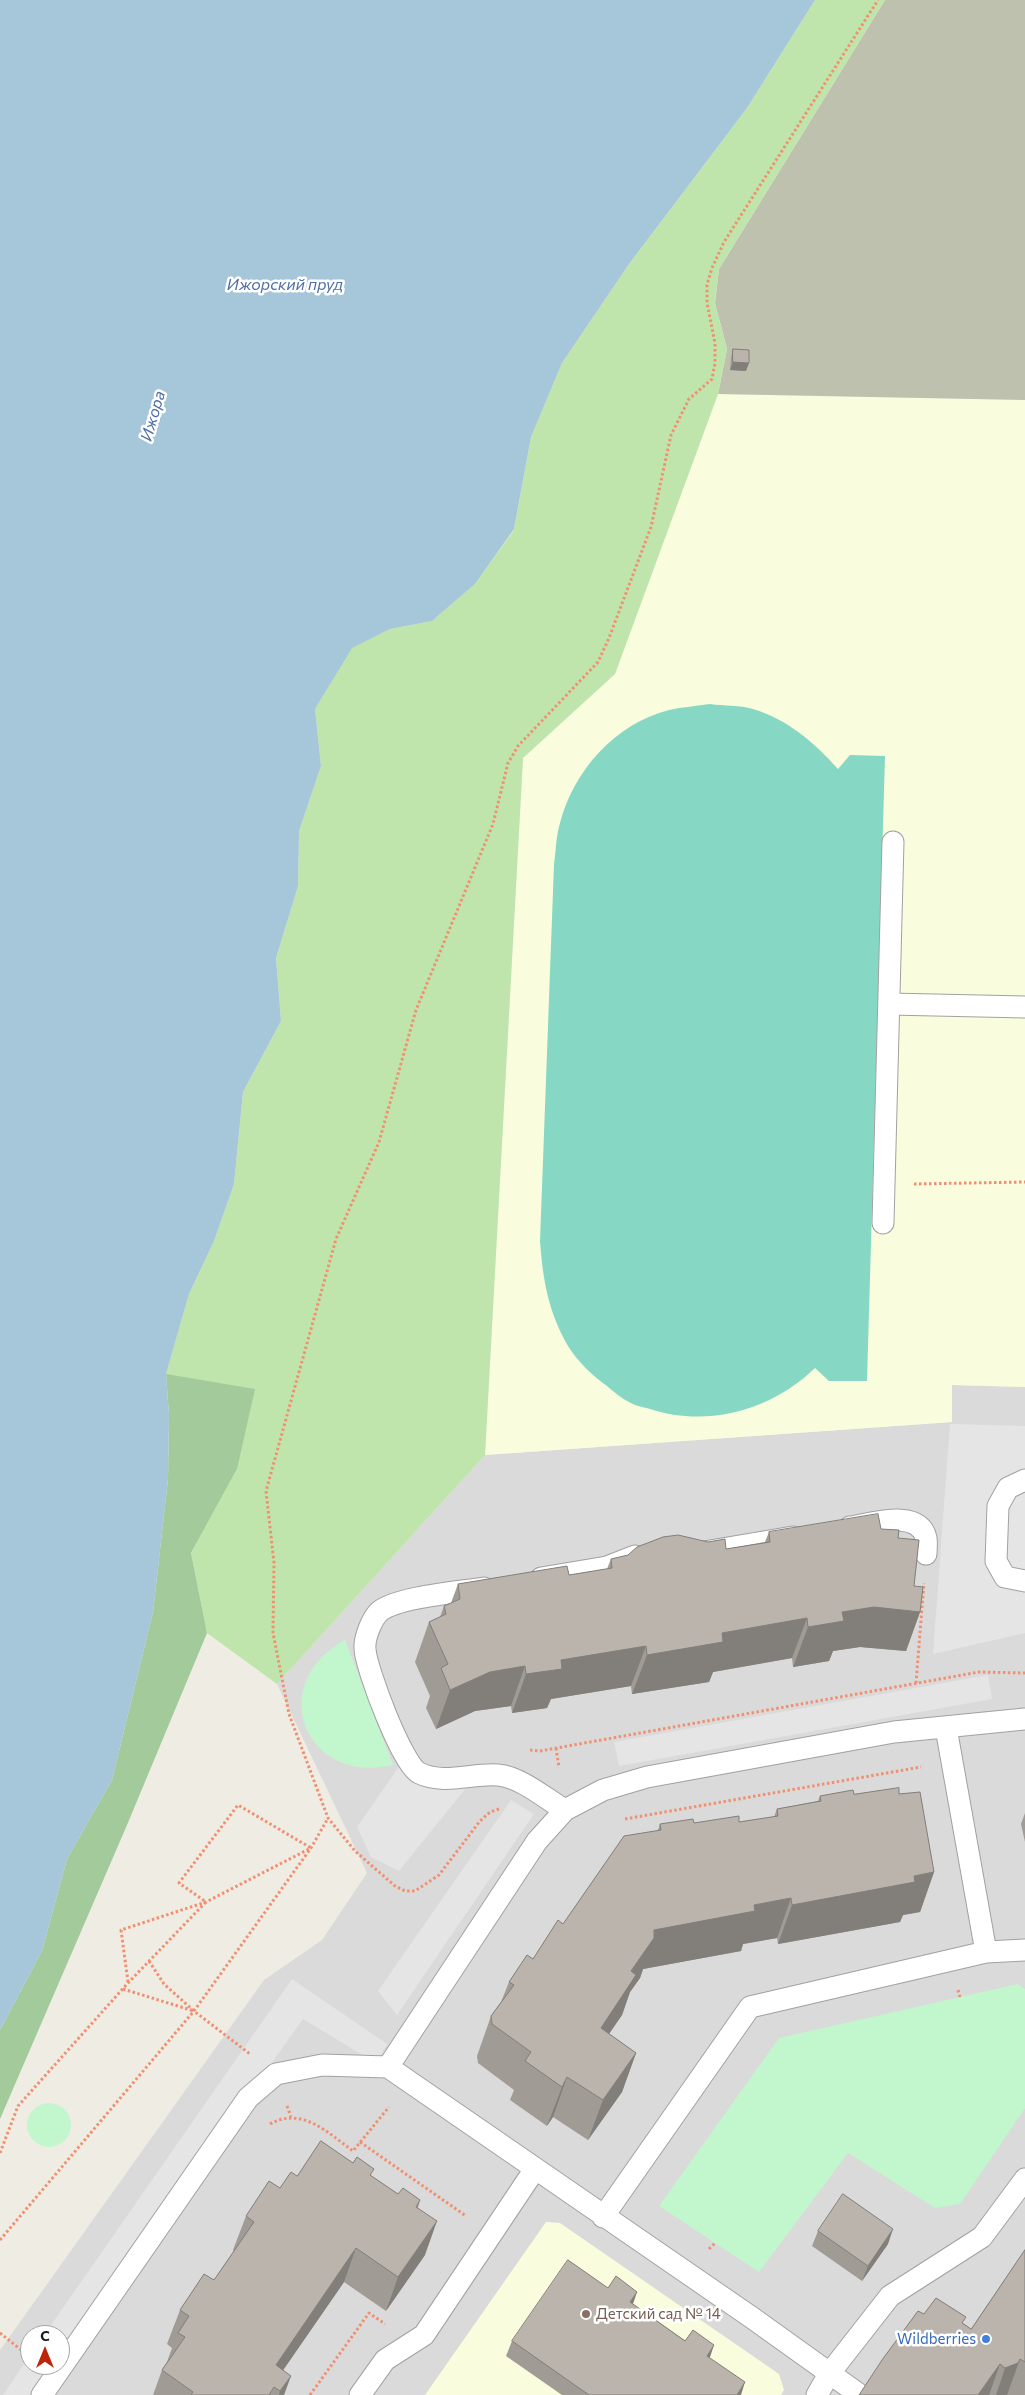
<!DOCTYPE html>
<meta charset="utf-8">
<style>
body{margin:0}
#map{position:relative;width:1025px;height:2395px;overflow:hidden;background:#eeece3;font-family:Commissioner,sans-serif}
canvas{display:block}
.north{position:absolute;left:20px;top:2325px;width:50px;height:50px;box-sizing:border-box;background:#fff;border:1px solid #a5a5a5;border-radius:50%;rotate:0deg;font-size:14px;font-weight:700;line-height:20px;text-align:center;color:#1d1d1d}
.north::after{content:'';display:block;margin:auto;width:18px;height:22px;background:#be240c;clip-path:polygon(50% 0,100% 100%,50% 72%,0 100%)}
</style>
<div id="map">
<canvas width="1025" height="2395"></canvas>
<div class="north">С</div>
</div>
<script>
const ctx = document.querySelector('canvas').getContext('2d');
ctx.lineJoin = 'round';
function fillPath(path, color) {
  ctx.fillStyle = color;
  ctx.fill(path, 'evenodd');
}
function strokePath(path, color, width, dash) {
  ctx.strokeStyle = color;
  ctx.lineWidth = width;
  ctx.lineCap = dash ? 'butt' : 'round';
  ctx.setLineDash(dash || []);
  ctx.stroke(path);
}
function drawText(font, color, halo, rows, align = 'center') {
  ctx.font = font + ' Commissioner,sans-serif';
  ctx.lineWidth = 5;
  ctx.setLineDash([]);
  ctx.textBaseline = 'middle';
  ctx.strokeStyle = halo;
  ctx.fillStyle = color;
  for (const [text, x, y, turn = 0] of rows) {
    ctx.save();
    ctx.translate(x, y);
    ctx.rotate((+turn || 0) * Math.PI / 180);
    ctx.textAlign = isNaN(turn) ? turn : align;
    if (halo) ctx.strokeText(text, 0, 0);
    ctx.fillText(text, 0, 0);
    ctx.restore();
  }
}
fillPath(new Path2D(`
 M952 1385 1025 1387V2395H0V2350L264 1980 322 1940 367 1873 277 1684 485 1455 952 1422ZM30 2335H60V2365H30Z`), '#dbdada');
fillPath(new Path2D(`
 M718 394 1025 400V1387L952 1385V1422L485 1455 523 758 615 674Z
 M546 2222 560 2223 779 2374 784 2390 781 2395H425Z`), '#f9fddd');
fillPath(new Path2D(`
 M885 0H1025V400L718 394 727 349 715 303 719 269Z`), '#bfc1af');
fillPath(new Path2D(`
 M815 0H885L719 269 715 303 727 349 718 394 615 674 523 758 485 1455 277 1684 207 1633 191 1553 237 1469 166 1374 189 1294 214 1241 234 1184 243 1092 281 1021 276 958 298 886 299 831 321 766 315 709 351 648 390 629 432 621 475 584 514 530 531 437 562 363 629 264 747 108Z`), '#c0e5ac');
fillPath(new Path2D(`
 M166 1374 255 1389 237 1469 191 1553 207 1633 127 1825 0 2119V2030L42 1951 67 1859 112 1780 153 1612 168 1479 169 1415Z`), '#a2ca9a');
fillPath(new Path2D(`
 M345 1640 393 1765C304 1786 265 1683 345 1640Z
 M1018 1984 1025 1989V2108L960 2204 935 2208 848 2153 759 2272 659 2206 779 2038Z
 M27 2125a22 22 0 1 1 44 0a22 22 0 1 1-44 0Z`), '#c2f6cd');
fillPath(new Path2D(`
 M710 704C724 706 740 705 753 709 787 719 815 743 838 769L850 755 885 756 867 1381H829L815 1368C772 1410 708 1428 650 1409 644 1407 635 1406 629 1402 621 1398 614 1392 607 1386 593 1376 577 1361 568 1346 548 1311 543 1280 540 1241L554 864C556 851 556 836 560 823 574 770 615 724 669 710 682 707 697 706 710 704Z`), '#86d8c4');
fillPath(new Path2D(`
 M950 1424 1025 1426V1633L933 1654Z
 M988 1675 992 1699 619 1766 614 1742Z
 M398 1768 466 1788 399 1871 371 1857 357 1827Z
 M511 1800 534 1814 397 2015 378 1991Z
 M292 1979 387 2044 376 2063 303 2019 60 2359V2335H44Z
 M30 2355V2365H56L34 2395H3Z`), '#e5e5e5');
fillPath(new Path2D(`
 M0 0H815L747 108 629 264 562 363 531 437 514 529 475 584 432 621 390 629 352 648 315 709 321 766 299 831 298 886 276 958 281 1021 243 1092 234 1184 214 1241 189 1294 166 1374 169 1415 168 1479 153 1612 112 1780 67 1859 42 1951 0 2030Z`), '#a6c6d9');
const lane = new Path2D(`
 M889 1004 1025 1007
 M883 1223 893 842
 M1025 1480 1008 1488 998 1506 996 1561 1005 1577 1025 1581
 M850 1527C871 1524 919 1508 926 1538 927 1543 926 1549 926 1554
 M698 1553 793 1537
 M541 1578 607 1567 635 1556
 M484 1588C460 1592 398 1597 380 1611 372 1618 364 1638 365 1649 366 1669 403 1766 419 1773 444 1785 472 1773 498 1775 521 1777 546 1799 565 1810
 M946 1728 986 1952
 M388 2067 751 2317 860 2395
 M603 2217 750 2007 986 1952 1025 1950
 M42 2395 248 2098 276 2074 322 2065 388 2067 537 1841 565 1810 603 1790 647 1777 894 1732 1025 1719
 M360 2395 385 2360 424 2335 535 2169
 M817 2395 829 2374 890 2296 982 2237 1025 2179`);
strokePath(lane, '#a1a1a1', 23);
strokePath(new Path2D(`
 M914 1184 1025 1182
 M916 1683 924 1583
 M556 1748 559 1767
 M530 1750 540 1751 979 1672 1025 1673
 M499 1809 490 1812 480 1821 439 1875 415 1891H405L395 1886 355 1851 328 1818 289 1714 273 1633 274 1563 266 1491 336 1239 379 1142 416 1010 493 824 508 763 518 746 598 662 609 638 651 527 671 435 689 399 712 379 715 363V343L707 303V285L712 268 724 242 878 0
 M625 1819 921 1767
 M149 1961 164 1984 194 2011 250 2054
 M128 1982 121 1930 206 1902 311 1848
 M123 1989 194 2011
 M958 1990 960 1997
 M287 2106 291 2117
 M270 2124C302 2106 328 2133 353 2151L389 2107
 M360 2142 466 2216
 M0 2153 18 2106 128 1983 206 1902 179 1883 238 1805 311 1848
 M0 2240 194 2011 311 1848 328 1818
 M709 2249 715 2243
 M0 2333 30 2357
 M310 2395 369 2313 385 2324`), '#f19071', 3, [2.5, 2.5]);
strokePath(lane, '#fff', 21);
fillPath(new Path2D(`
 M733 349 746 371 730 370 731 357Z
 M881 1529 898 1538 914 1586 920 1612 906 1651 860 1647 833 1651 829 1661 793 1667 792 1658 713 1672 709 1682 632 1694 631 1686 551 1699 547 1708 512 1713 511 1706 475 1711 436 1729 426 1708 430 1696 415 1662 429 1622 440 1617 444 1606 451 1603 458 1584 569 1575 607 1569 611 1559 726 1549 765 1542 769 1532Z
 M854 1794H899L934 1872 920 1912 903 1915 900 1922 778 1944 777 1938 743 1944 741 1951 643 1969 640 1978 630 1992 622 2015 609 2034 636 2053 622 2092 588 2140 553 2117 547 2126 510 2100 514 2090 478 2063 477 2056 491 2016 501 2002 509 1982 533 1959 563 1924 658 1830 660 1824 739 1822 774 1817 777 1809 818 1801 820 1796Z
 M1025 1813V1842L1021 1824Z
 M297 2176H371L398 2194 420 2200 418 2208 425 2255 386 2311 344 2282 283 2370 284 2395H153L162 2370 167 2362 172 2348 167 2344 180 2310 214 2280 234 2251 233 2250 246 2216 280 2188Z
 M818 2231 888 2244 862 2281 812 2246Z
 M1025 2250V2395H859L924 2314 963 2323 971 2329Z
 M633 2304 710 2358 741 2395H562L506 2356 512 2341Z`), '#a09b95');
fillPath(new Path2D(`
 M733 362 749 363 746 371 730 370Z
 M874 1607 920 1612 906 1651 860 1647 833 1651 829 1661 793 1667 808 1627 842 1612Z
 M807 1618 792 1658 713 1672 709 1682 632 1694 647 1655 722 1633Z
 M646 1646 631 1686 551 1699 547 1708 512 1713 526 1674 561 1660Z
 M525 1666 511 1706 475 1711 436 1729 450 1690 490 1672Z
 M934 1872 920 1912 903 1915 900 1922 778 1944 792 1905Z
 M791 1898 777 1938 743 1944 741 1951 643 1969 640 1978 630 1992 622 2015 586 2067 601 2028 654 1930 754 1905Z
 M636 2053 622 2092 588 2140 603 2100Z
 M567 2077 553 2117 547 2126 562 2087Z
 M437 2221 425 2255 386 2311 398 2277Z
 M893 2229 888 2244 862 2281 868 2266Z
 M356 2248 344 2282 266 2395 276 2365Z
 M637 2292 632 2307 630 2302Z
 M714 2345 709 2360 707 2356Z
 M1020 2359 1007 2395H996L1005 2368Z
 M1000 2364 989 2395H978Z
 M291 2376 284 2395H279L280 2391Z
 M745 2382 741 2395H737Z`), '#827e79');
const building = new Path2D(`
 M733 349 749 350V363L733 362Z
 M878 1514 881 1529 899 1530 898 1538 919 1540 914 1586 923 1587 920 1612 874 1607 842 1612 844 1621 808 1627 807 1618 722 1633 723 1642 647 1655 646 1646 561 1660 562 1669 526 1674 525 1666 490 1672 450 1690 441 1668 448 1664 429 1622 446 1614 444 1606 460 1599 458 1584 567 1566 569 1575 612 1568 611 1559 628 1555 637 1547 663 1537 678 1535 708 1542 725 1539 726 1549 770 1542 769 1532Z
 M899 1788V1794L920 1792 934 1872 914 1876 915 1882 792 1905 791 1898 754 1905 755 1911 654 1930V1938L631 1971 636 1975 601 2028 636 2053 603 2100 567 2077 562 2087 525 2061 531 2052 492 2024 491 2016 514 1985 509 1982 527 1955 533 1959 558 1920 563 1924 624 1836 661 1830 660 1824 693 1819 694 1823 739 1816V1822L778 1816 777 1809 821 1801 820 1796 853 1790 854 1794Z
 M321 2141 353 2163 357 2157 374 2169 370 2175 398 2194 403 2188 420 2200 416 2207 437 2221 398 2277 356 2248 276 2365 291 2376 280 2391 274 2387 269 2395H191L193 2392 162 2370 185 2337 178 2333 189 2316 180 2310 204 2274 214 2280 254 2222 246 2216 269 2181 280 2188 291 2172 297 2176Z
 M843 2194 893 2229 868 2266 818 2231Z
 M1025 2250V2362L1020 2359 1018 2363 1005 2368 1000 2364 978 2395H859L882 2360 918 2311 924 2314 936 2298 966 2317 962 2323 971 2329Z
 M568 2260 608 2288 616 2276 637 2292 630 2302 685 2341 693 2330 714 2345 707 2356 745 2382 737 2395H589L512 2341Z`);
fillPath(building, '#bab4ad');
strokePath(building, '#827e79', 1);
for (const [x, y, r, color] of [
 [586,2314,5,"#8d6e63"],
 [986,2339,5,"#3f7fe0"]
]) {
  const dot = new Path2D();
  dot.arc(x, y, r, 0, 2 * Math.PI);
  ctx.fillStyle = color;
  ctx.fill(dot);
  strokePath(dot, '#fff', 2);
}
drawText('15px', '#785e54', '#fff', [
 ["Детский сад № 14",596,2314]
], 'left');
drawText('15px', '#366cbe', '#fff', [
 ["Wildberries",976,2339]
], 'right');
drawText('italic 16px', '#506fa6', '#fff', [
 ["Ижорский пруд",285,285],
 ["Ижора",153,416,-74]
]);
</script>
